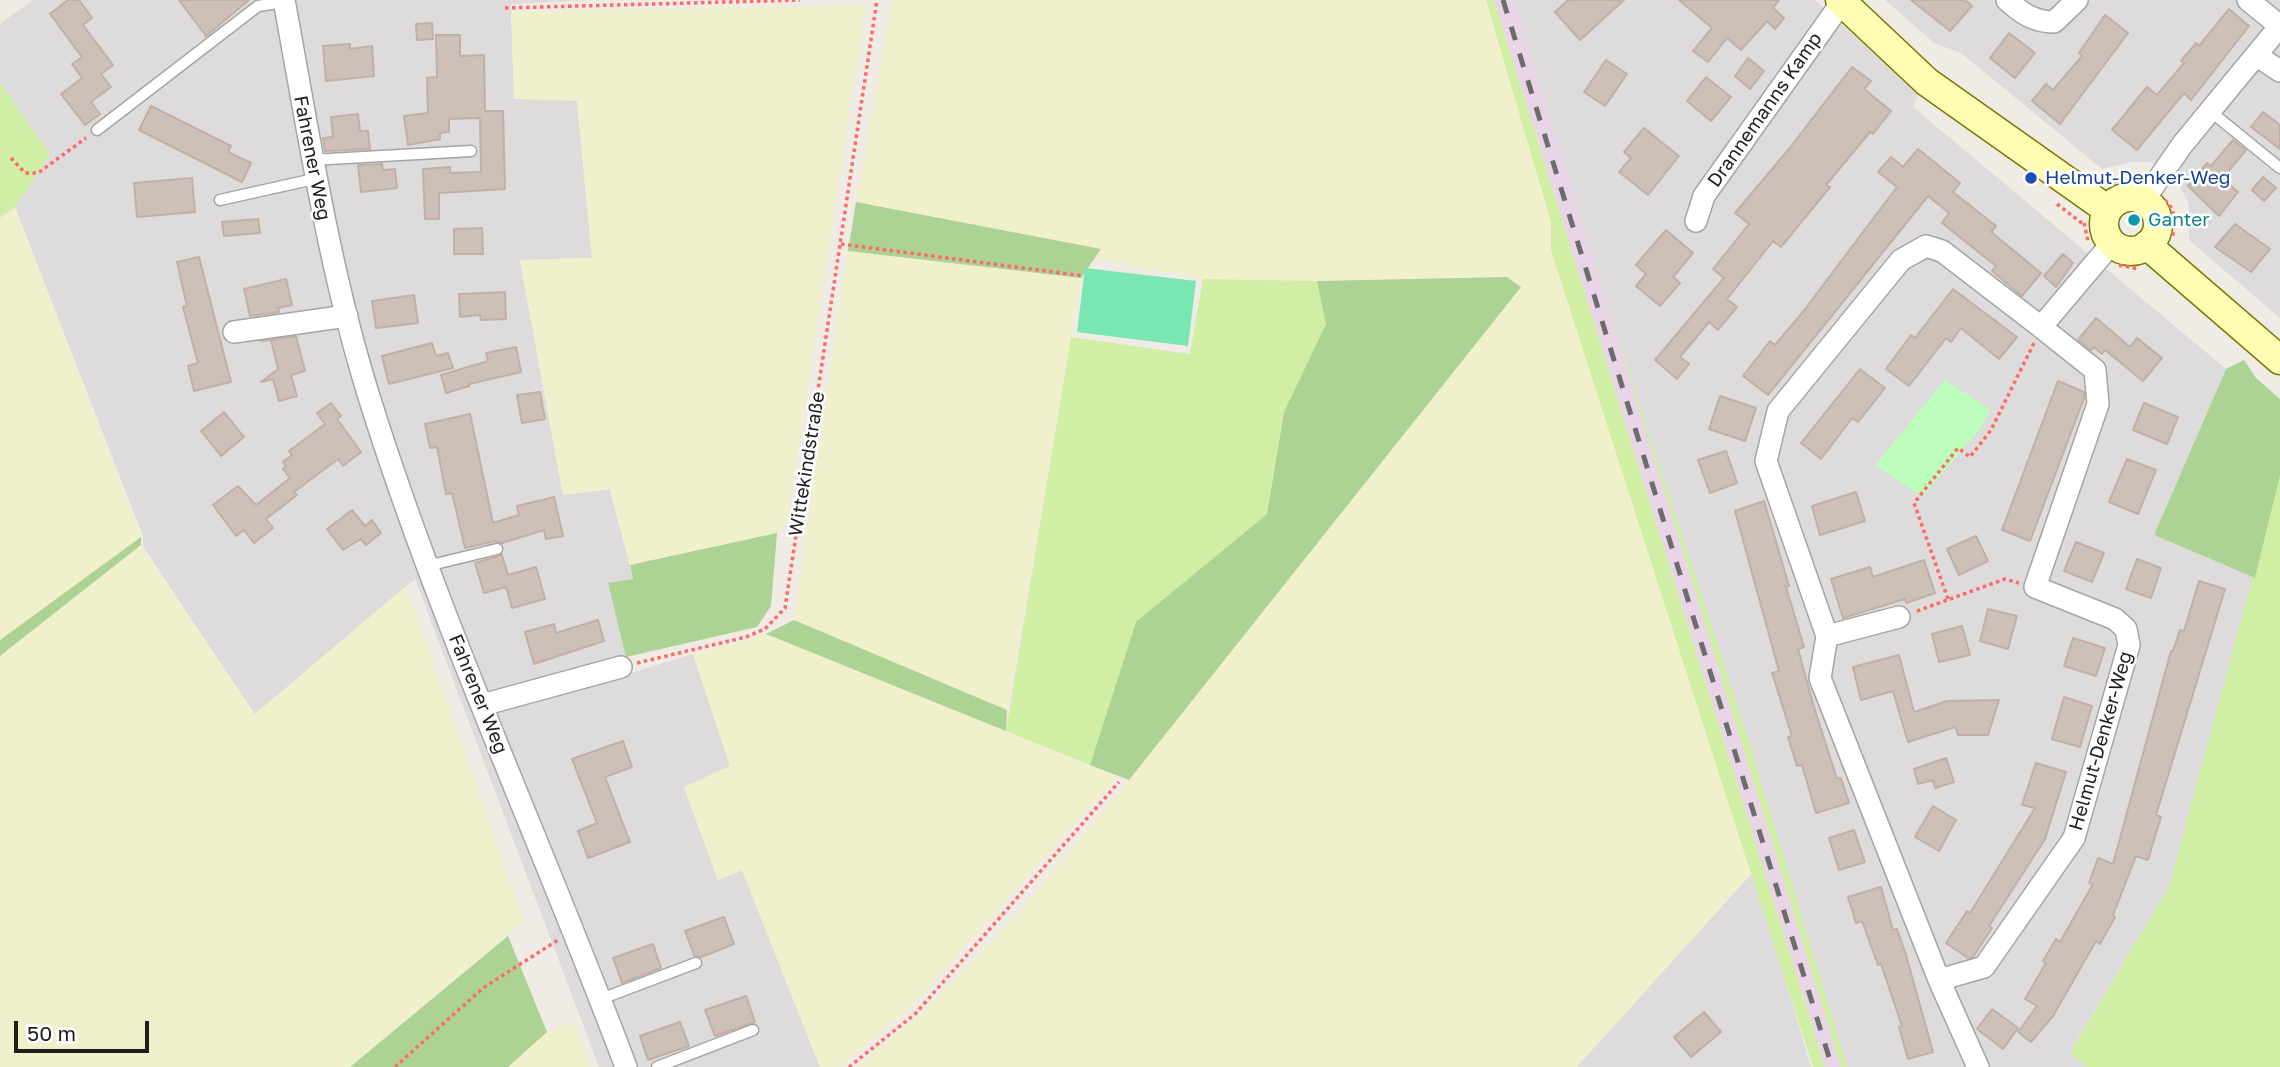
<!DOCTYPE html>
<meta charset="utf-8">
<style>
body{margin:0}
#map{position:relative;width:2280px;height:1067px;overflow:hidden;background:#f0ebe4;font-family:"Golos Text",sans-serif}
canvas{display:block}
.scale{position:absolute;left:14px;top:1021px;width:135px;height:32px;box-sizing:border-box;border:4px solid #1e1e1e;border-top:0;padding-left:9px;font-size:21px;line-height:24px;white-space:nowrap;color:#1e1e1e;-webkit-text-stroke:5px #fff;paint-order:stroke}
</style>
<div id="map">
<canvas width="2280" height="1067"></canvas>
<div class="scale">50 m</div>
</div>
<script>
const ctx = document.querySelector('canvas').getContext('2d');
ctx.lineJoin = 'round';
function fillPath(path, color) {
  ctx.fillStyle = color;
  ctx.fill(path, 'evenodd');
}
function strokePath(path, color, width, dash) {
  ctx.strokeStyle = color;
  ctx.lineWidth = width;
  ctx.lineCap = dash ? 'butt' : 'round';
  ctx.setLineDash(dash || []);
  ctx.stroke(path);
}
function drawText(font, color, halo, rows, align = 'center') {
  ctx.font = font + ' "Golos Text",sans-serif';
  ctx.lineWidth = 5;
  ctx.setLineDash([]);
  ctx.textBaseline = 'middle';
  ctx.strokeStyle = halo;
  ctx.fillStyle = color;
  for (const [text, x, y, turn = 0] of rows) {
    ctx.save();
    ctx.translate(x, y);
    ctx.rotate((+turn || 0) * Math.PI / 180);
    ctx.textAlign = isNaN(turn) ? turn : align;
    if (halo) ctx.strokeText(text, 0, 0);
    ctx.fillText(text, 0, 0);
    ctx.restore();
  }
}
fillPath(new Path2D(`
 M33 0H586L511 4 514 98 577 100 592 258 520 260 563 495 610 489 633 579 608 584 631 673 693 654 730 766 684 787 718 880 742 870 820 1067H599L415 579 254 715 143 546V536L15 207 50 154 0 83V24Z
 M1514 0H1815L1919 93 1913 107 2226 369 2154 535 2255 578 2169 887 2070 1052 2088 1067H1847L1746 733 1603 292Z
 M1885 0H2280V318L2189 240V203L2174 177 2150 162H2132L2102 169 1961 53 1934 43Z
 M1753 872 1811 1067H1578L1576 1065Z`), '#dddbdb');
fillPath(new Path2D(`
 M1494 0H1514L1841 1067H1825Z`), '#ead5e8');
fillPath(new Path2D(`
 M892 0H1486L1551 222V250L1753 872 1577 1067H856L918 1016 1014 918 1129 780 1521 287 1507 277 1317 281 1203 279 1095 259 1100 249 856 202Z
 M866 5 787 523 777 533 630 565 610 489 563 495 520 260 592 258 577 101 514 99 511 12Z
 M15 207 141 537 0 640V218Z
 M848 251 1081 278 1007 710 794 620Z
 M141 545 255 714 406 586 524 921 350 1067H0V656Z
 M766 634 1117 776 912 1006 840 1067H820L742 870 718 880 684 787 730 766 693 654Z
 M573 1021 591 1067H508L547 1032Z`), '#f1f0cd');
fillPath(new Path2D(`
 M1486 0H1494L1825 1067H1813L1551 250V222Z
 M0 83 50 154 15 207 0 218Z
 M1203 279 1317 281 1326 324 1284 412 1267 514 1136 623 1090 765 1006 731 1071 337 1190 354Z
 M1603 292 1746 733 1847 1067H1841Z
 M2280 475V1067H2088L2070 1053 2169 887Z`), '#d0efa5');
fillPath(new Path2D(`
 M856 202 1101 249 1081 278 848 251Z
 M1507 277 1521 287 1129 780 1090 765 1136 622 1267 514 1284 412 1326 324 1317 281Z
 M2244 360 2256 378 2280 399V475L2255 578 2154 535 2226 369Z
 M777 533 771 606 757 627 626 657 608 583 633 579 630 565Z
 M141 537V545L0 656V640Z
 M794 620 1007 710 1006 731 766 634Z
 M508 936 547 1032 508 1067H350Z`), '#acd394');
fillPath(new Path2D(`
 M1945 380 1990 409 1981 428 1922 497 1875 465Z`), '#bdfebc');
fillPath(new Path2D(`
 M1085 268 1196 281 1188 346 1077 332Z`), '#7ae7b3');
const building = new Path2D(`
 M68 0H79L92 18 83 25 113 65 101 74 111 87 91 102 100 114 85 125 61 94 82 78 72 64 82 57 50 14Z
 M179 0H249L206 36Z
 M1568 0H1624L1580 40 1555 12Z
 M1679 0H1779L1773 8 1784 18 1775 29 1767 21 1741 50 1727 38 1708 62 1693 51 1712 28Z
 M1911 0H1965L1972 6 1950 31Z
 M2229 9 2249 26 2191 100 2184 93 2137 150 2112 130 2147 87 2157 95 2184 63 2181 61 2196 43 2199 46Z
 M2105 15 2128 33 2060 124 2032 101 2046 84 2053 90 2082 56 2079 53Z
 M432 23 433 39 417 40 416 24Z
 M2009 33 2035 53 2015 78 1990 58Z
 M436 35H460V56L484 55 485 111H503L505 189 439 193V219H425L423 169 450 167V173L481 172 480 118 449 119V132L440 133V139L408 145 404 116 428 113 427 78 437 77Z
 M350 44V49L372 46 374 76 326 81 323 46Z
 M1748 58 1764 71 1750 89 1735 76Z
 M1606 60 1627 74 1605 106 1584 92Z
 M1852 67 1871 81 1864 89 1891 111 1873 134 1870 132 1826 185 1830 187 1781 247 1773 241 1727 299 1737 307 1718 330 1709 322 1680 357 1689 364 1677 379 1655 360 1724 278 1713 269 1749 224 1735 213 1789 149Z
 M1706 77 1731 97 1711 121 1687 101Z
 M151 106 231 146 228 152 251 163 242 182 139 130Z
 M2263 112 2280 125V149L2251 127Z
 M358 114 360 131H368L370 149 325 151 323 138 333 137 331 117Z
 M1644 128 1679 156 1648 195 1619 172 1631 158 1624 152Z
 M2233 140 2246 150 2222 179 2238 192 2219 216 2188 186 2207 163 2211 166Z
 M1918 149 1960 183 1953 192 1996 226 1991 232 2041 273 2022 296 1992 271 1996 266 1942 223 1949 213 1928 196 1768 395 1743 376 1770 341 1775 345 1802 313 1897 187 1878 172 1891 157 1903 167Z
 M382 164 383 170 395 169 397 188 361 192 358 165Z
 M2263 177 2276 188 2264 201 2252 190Z
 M192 178 195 212 137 217 134 183Z
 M258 219 260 233 224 236 222 222Z
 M2235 224 2270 249 2251 272 2215 247Z
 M482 228 483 254H454V229Z
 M1666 230 1693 253 1673 277 1680 283 1660 306 1636 286 1646 274 1636 265Z
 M2063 254 2073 263 2056 287 2044 276Z
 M199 257 231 382 194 391 188 366 198 363 183 307 187 306 177 262Z
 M286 279 292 305 278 308 279 312 250 316 244 289Z
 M1953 289 2017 337 1999 359 1961 328 1951 342 1946 338 1909 386 1886 369 1911 335 1915 338Z
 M505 292 506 319 481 320 480 315 460 317 459 294Z
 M414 295 418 323 376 328 372 301Z
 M2096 318 2130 347 2137 338 2162 358 2143 381 2105 350 2102 354 2094 347 2091 350 2078 340Z
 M296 336 305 371 291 375 297 396 279 401 273 379 261 382 278 369 271 340 261 341Z
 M432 343 436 356 448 353 453 368 389 384 382 356Z
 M516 347 521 372 469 384V386L446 393 441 375 488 361 486 353Z
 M1860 369 1885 388 1858 422 1852 418 1821 459 1801 443Z
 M2058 381 2084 392V398L2030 541 2002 530Z
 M540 392 545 419 522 423 517 395Z
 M1720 396 1756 408 1745 441 1709 429Z
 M331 403 341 416 337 419 361 452 343 466 338 459 294 492 297 495 266 519 273 528 254 543 244 530 236 536 213 505 238 486 256 505 290 478 283 469 286 466 283 462 292 455 289 451 325 424 317 413Z
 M2144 403 2178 417 2167 444 2133 430Z
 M224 412 244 437 221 456 201 431Z
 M470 414 493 523 519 515 517 506 554 497 563 536 546 539 544 530 502 543 495 541 465 548 452 493 446 494 437 447 430 448 425 424Z
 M1726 451 1737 483 1710 493 1698 460Z
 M2127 459 2156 470 2138 514 2109 502Z
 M1856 492 1865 521 1820 535 1812 506Z
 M1764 501 1789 586 1786 587 1804 647 1798 649 1814 707 1837 779 1841 778 1849 803 1816 813 1802 765 1797 766 1788 737 1792 736 1772 673 1779 671 1735 511Z
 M352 510 365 526 372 520 381 533 366 545 361 539 343 550 327 529Z
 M1976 536 1988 561 1959 575 1947 549Z
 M2076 542 2104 553 2092 582 2064 571Z
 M502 555 508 575 536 567 545 599 512 608 506 587 484 593 475 563Z
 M2137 559 2161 568 2151 598 2126 589Z
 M1924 560 1935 593 1906 603 1905 599 1843 618 1831 579 1870 567 1873 577Z
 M2199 581 2225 589 2156 815 2161 817 2148 860 2136 856 2113 915 2115 917 2100 944 2096 941 2053 1016 2031 1042 2018 1032 2037 1006 2025 999 2046 963 2043 961 2056 939 2060 942 2093 884 2089 883 2098 858 2113 864 2171 651H2173L2180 630 2184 631Z
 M1988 609 2017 616 2008 649 1980 641Z
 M598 620 604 641 534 664 525 632 554 624 556 633Z
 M1962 626 1970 655 1939 662 1932 634Z
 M2073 638 2105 648 2096 676 2064 666Z
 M1899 655 1914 712 1947 701 1999 700 1988 735H1958L1955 727 1908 742 1893 691 1861 700 1853 667Z
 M2064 697 2092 706 2080 747 2052 739Z
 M623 741 632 767 605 777 630 842 588 858 578 831 597 823 572 759Z
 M1946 758 1954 782 1935 788 1933 780 1918 784 1914 769Z
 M2036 763 2066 772 2045 839 1989 926 1992 928 1973 957 1968 958 1946 943 1967 911 1970 913 2035 808 2022 805Z
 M1933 806 1956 820 1939 851 1915 837Z
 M1854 830 1865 862 1839 870 1829 838Z
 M1881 887 1893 930 1897 929 1906 955 1933 1052 1908 1059 1899 1027 1902 1026 1881 964 1878 965 1862 921 1856 923 1848 897Z
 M724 917 734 944 701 957 694 955 685 931Z
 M653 944 661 968 622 983 613 958Z
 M746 996 755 1022 715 1036 705 1010Z
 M1992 1009 2018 1028 2003 1049 1977 1029Z
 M1704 1012 1721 1032 1691 1057 1674 1037Z
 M680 1022 689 1046 648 1060 640 1036Z`);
fillPath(building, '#cdc0b9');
strokePath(building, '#c3afa4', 2);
const lane = new Path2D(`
 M2210 111 2280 168
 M97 130 258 6 284 2
 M311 160 471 151
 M220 200 314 179
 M427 566 497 549
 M601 999 696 963
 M657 1067 753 1030`);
const street = new Path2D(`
 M284 0C309 135 329 271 371 403 442 629 543 845 626 1067
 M2007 0C2021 13 2034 22 2054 22L2077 0
 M2248 0 2280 26
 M2256 55 2280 71
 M2144 200 2182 145 2280 26
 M1696 221 1704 196 1842 2
 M234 332 347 316
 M1827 636 1899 617
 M482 705 621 667
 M1939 980 1984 967 2074 838 2129 645 2126 629 2115 619 2035 587 2098 404 2095 370 2041 327
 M1978 1067 1939 980 1820 678 1827 636 1766 461 1778 411 1901 260 1926 246 1942 251 2041 327 2112 243`);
const secondary = new Path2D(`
 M1840 0 1927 82 2108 210
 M2104 224a27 27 0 1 1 54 0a27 27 0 1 1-54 0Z
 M2147 245 2280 360`);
strokePath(lane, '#a5a5a5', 13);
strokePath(street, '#a5a5a5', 24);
strokePath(secondary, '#787b00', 31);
strokePath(new Path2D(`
 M505 8 800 0
 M11 158 25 173H38L86 138
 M2107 182 2134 179
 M2165 200 2173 210V239
 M2057 204 2083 224
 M2084 223 2088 241
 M841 244 1084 276
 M2119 265 2139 269
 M1948 599 1914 503 1958 448 1970 457 1991 430 2034 343
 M1917 611 2005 579 2019 583
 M637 663 746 637 765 629 785 608 877 0
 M395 1067 483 988 558 940
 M849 1067 915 1014 1119 782`), '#ff6966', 3.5, [3.5, 3.5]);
strokePath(lane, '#fff', 10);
strokePath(street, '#fff', 21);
strokePath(secondary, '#fffcb3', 28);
strokePath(new Path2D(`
 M1503 0 1832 1067`), '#6c6c6c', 5, [14, 14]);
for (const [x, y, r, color] of [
 [2031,178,7,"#1a4fb4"],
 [2134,220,7,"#0f9aa8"]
]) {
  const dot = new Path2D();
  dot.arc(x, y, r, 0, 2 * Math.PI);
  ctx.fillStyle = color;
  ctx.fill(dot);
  strokePath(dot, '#fff', 2.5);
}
drawText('19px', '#1e1e1e', '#fff', [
 ["Drannemanns Kamp",1765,110,-55],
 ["Fahrener Weg",312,158,79],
 ["Wittekindstraße",807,464,-81],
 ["Fahrener Weg",478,694,68],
 ["Helmut-Denker-Weg",2101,741,-74]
]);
drawText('19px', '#164399', '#fff', [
 ["Helmut-Denker-Weg",2045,178]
], 'left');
drawText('19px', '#0d838f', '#fff', [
 ["Ganter",2148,220]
], 'left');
</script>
